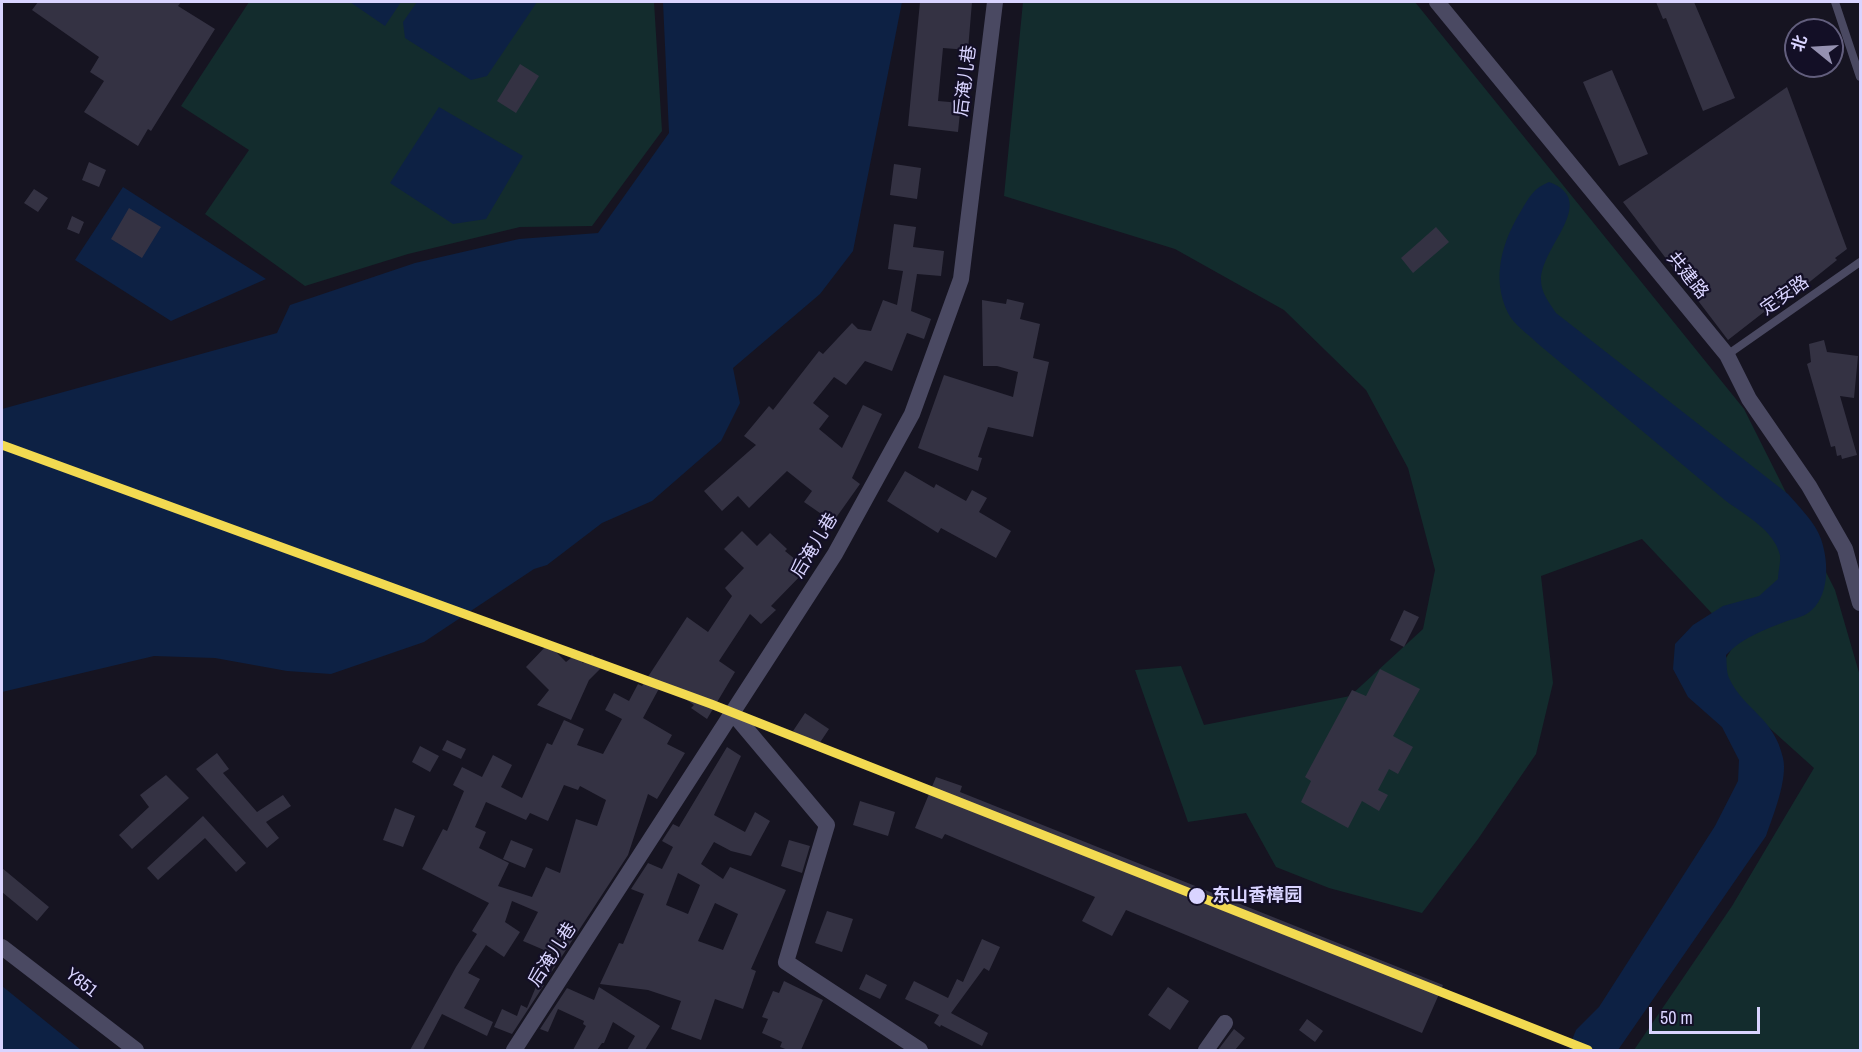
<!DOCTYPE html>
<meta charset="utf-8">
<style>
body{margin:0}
#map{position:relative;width:1862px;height:1052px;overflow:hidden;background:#161421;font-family:"Archivo Narrow","Noto Sans SC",sans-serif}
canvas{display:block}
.frame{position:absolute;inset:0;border:3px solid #d9d4ff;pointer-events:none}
.north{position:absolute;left:1784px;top:18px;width:60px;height:60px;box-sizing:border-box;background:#130f26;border:2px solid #625e7d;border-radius:50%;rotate:288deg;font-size:16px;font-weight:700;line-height:24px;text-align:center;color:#d9d4ff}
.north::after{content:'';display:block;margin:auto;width:21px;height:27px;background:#9591b1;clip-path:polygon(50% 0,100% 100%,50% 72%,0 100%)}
.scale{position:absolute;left:1649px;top:1007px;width:111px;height:27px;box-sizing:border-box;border:3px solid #d9d4ff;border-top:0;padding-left:8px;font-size:18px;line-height:21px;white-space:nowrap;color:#d9d4ff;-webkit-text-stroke:4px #130f26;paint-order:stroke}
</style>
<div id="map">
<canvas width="1862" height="1052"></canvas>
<div class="frame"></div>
<div class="north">北</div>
<div class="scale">50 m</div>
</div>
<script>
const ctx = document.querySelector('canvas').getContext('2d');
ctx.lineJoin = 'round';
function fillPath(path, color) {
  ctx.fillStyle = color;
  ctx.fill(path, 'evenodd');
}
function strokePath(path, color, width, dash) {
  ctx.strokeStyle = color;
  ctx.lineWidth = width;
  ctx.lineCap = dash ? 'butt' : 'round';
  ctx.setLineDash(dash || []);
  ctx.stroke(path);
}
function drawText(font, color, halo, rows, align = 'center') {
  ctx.font = font + ' "Archivo Narrow","Noto Sans SC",sans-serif';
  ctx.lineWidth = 4.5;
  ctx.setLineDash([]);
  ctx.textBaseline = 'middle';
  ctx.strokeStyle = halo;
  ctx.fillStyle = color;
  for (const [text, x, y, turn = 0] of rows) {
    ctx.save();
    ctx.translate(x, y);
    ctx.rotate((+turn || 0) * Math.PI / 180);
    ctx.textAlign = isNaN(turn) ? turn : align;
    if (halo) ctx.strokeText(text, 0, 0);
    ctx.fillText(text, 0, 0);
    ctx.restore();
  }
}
fillPath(new Path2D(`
 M249 2H654L662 131 592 226 520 227 408 254 305 286 205 214 249 150 181 106Z
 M1023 2H1415L1744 409 1835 590 1860 676V1050H1634L1732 906 1814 768 1714 678 1737 640 1642 539 1541 576 1553 683 1536 754 1478 839 1422 913 1329 888 1276 867 1246 813 1188 822 1135 670 1181 666 1204 725 1350 696 1423 629 1435 570 1408 468 1366 390 1284 310 1175 249 1004 196Z`), '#132c2d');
fillPath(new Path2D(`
 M350 2H401L385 26Z
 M417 2H537L487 76 471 80 405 38 403 22Z
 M663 2H902L853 251 820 294 733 368 740 403 721 441 652 501 602 523 547 565 534 569 424 642 331 674 287 671 215 658 154 656 2 692V409L277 333 290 305 415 263 519 239 598 233 669 133Z
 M439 107 523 156 486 219 453 224 390 183Z
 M1549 182C1600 201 1541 246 1541 280 1541 293 1549 302 1556 313L1788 494C1800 508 1815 522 1821 539 1829 562 1830 598 1808 613 1802 617 1793 619 1787 621 1764 630 1743 637 1726 655 1727 662 1726 671 1729 678 1744 710 1774 717 1783 758 1788 779 1773 816 1766 836L1618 1050H1568L1576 1030 1599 1007 1715 826 1738 781 1739 760 1722 727 1688 697 1673 669 1675 644 1693 625 1723 606 1759 596 1778 579C1778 572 1781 562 1780 555 1774 530 1745 515 1726 501L1537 343C1528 334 1513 324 1508 313 1491 278 1502 242 1521 211 1529 197 1534 188 1549 182Z
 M123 187 266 279 171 321 75 260Z
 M2 986 81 1050H2Z`), '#0d2144');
fillPath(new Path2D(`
 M38 2H181L178 6 215 29 151 131 148 129 138 146 84 112 104 81 90 72 99 57 32 10Z
 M920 2H972L968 50 943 48 938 101 961 103 958 132 908 126Z
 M1656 2H1694L1735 98 1703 111 1666 18 1663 19Z
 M520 64 539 76 516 113 497 101Z
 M1612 70 1648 154 1619 166 1583 82Z
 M1787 87 1847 249 1835 258 1837 260 1767 316 1764 312 1728 340 1623 202Z
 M89 162 106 170 99 187 82 180Z
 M894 164 921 168 917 199 890 195Z
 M34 189 48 198 38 212 24 203Z
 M129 208 161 227 142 258 111 239Z
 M72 216 84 222 79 234 67 229Z
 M894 224 916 227 913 247 944 251 941 276 917 274 911 311 931 319 924 339 907 333 892 371 865 361 846 385 834 377 813 403 829 416 819 429 842 448 863 405 882 414 852 478 860 484 833 522 804 502 812 491 787 471 749 508 738 496 722 511 704 491 756 445 744 436 769 406 773 410 819 351 823 354 852 323 858 329 871 331 883 300 897 305 903 271 888 269Z
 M1436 227 1449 242 1413 273 1401 258Z
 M1007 299 1024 303 1020 319 1040 324 1033 358 1049 362 1033 437 988 427 978 457 982 458 978 471 918 448 944 375 1013 397 1018 372 997 366H983L982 300 1006 304Z
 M1824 340 1827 352 1858 356 1854 398 1840 396 1857 455 1842 459 1841 455 1837 456 1835 446 1831 447 1807 364 1811 362 1809 344Z
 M905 471 934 488 936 484 966 501 972 490 987 498 979 512 1011 531 996 558 941 528 938 533 887 501Z
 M742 531 757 546 770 533 787 549 785 551 807 569 771 606 776 610 761 624 750 614 719 661 735 672 707 719 691 708 694 705 662 683 643 718 672 735 667 744 685 753 657 799 648 794 628 855 549 976 558 956 523 941 538 912 512 901 505 922 520 932 504 957 486 945 468 973 480 979 464 1008 493 1022 487 1036 442 1014 423 1050H410L456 967 477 934 472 931 489 903 422 869 443 829 447 831 464 791 453 785 462 767 482 777 493 755 512 765 501 787 522 798 547 743 552 745 564 720 584 729 577 745 603 754 622 719 605 710 614 693 629 701 638 684 642 686 687 617 708 632 732 596 725 588 744 568 724 549ZM564 785 578 790 580 786 606 800 597 826 576 819 560 873 546 867 532 897 498 886 509 863 479 848 486 832 475 827 486 802 526 820 530 813 548 821Z
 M1404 610 1419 617 1404 647 1390 640Z
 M548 644 566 662 576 654 583 663 592 654 603 666 589 680 571 720 537 705 549 690 526 667Z
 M1380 669 1420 689 1393 736 1413 747 1398 774 1389 769 1378 790 1388 795 1379 811 1362 801 1348 828 1301 802 1311 781 1305 777 1352 690 1366 696Z
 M805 713 829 729 817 747 793 731Z
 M447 740 466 749 461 759 442 750Z
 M420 746 439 756 430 772 412 762Z
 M727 747 741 756 714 815 745 832 755 812 770 821 751 856 731 851 714 842 701 864 723 879 730 867 786 890 751 969 756 971 743 1009 715 999 701 1040 671 1029 681 1001 648 990 600 984 619 943 623 944 644 894 631 889 648 863 662 869 673 847 662 841 673 824 679 827ZM678 873 700 885 688 914 666 905ZM715 903 738 914 723 950 698 941Z
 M217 753 229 769 223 773 257 812 283 795 291 806 266 822 279 838 267 848 196 769Z
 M166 775 189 798 132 849 119 835 149 807 140 795Z
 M936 777 962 786 960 792 1443 985 1422 1033 1126 910 1112 936 1082 921 1095 897 945 834 942 839 915 828Z
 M860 801 895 812 888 836 853 825Z
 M395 808 415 816 403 847 383 840Z
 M203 816 246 863 236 872 205 838 158 880 147 868Z
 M511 840 533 849 525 868 503 859Z
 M789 840 810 846 802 873 781 866Z
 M2 868 49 907 37 921 2 892Z
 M827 911 853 919 842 952 815 943Z
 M982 939 1000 947 989 971 984 968 951 1013 988 1033 982 1046 941 1025 940 1027 934 1023 939 1015 905 999 914 981 948 998 957 979 963 982Z
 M866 974 887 985 880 999 859 989Z
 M784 981 823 1000 801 1050H788L780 1047 782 1042 762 1033 768 1019 762 1017 773 991 779 993Z
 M538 982 544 985 512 1034 494 1027 502 1009 517 1016 521 1005 527 1008Z
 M569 985 567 988 594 1000 599 987 660 1026 645 1050H627L635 1036 613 1022 604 1043H602L597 1050H573L586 1026 583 1024 584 1021 558 1009 548 1032 540 1029Z
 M1168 987 1189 1001 1170 1030 1148 1015Z
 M1307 1019 1323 1031 1315 1042 1299 1030Z
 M1234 1029 1245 1038 1235 1050H1218Z`), '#343243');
strokePath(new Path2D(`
 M1835 2 1860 77
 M1727 355 1860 262`), '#4a4962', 8);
strokePath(new Path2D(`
 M1437 2 1727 355 1749 399 1809 486 1845 549 1860 603
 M732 712 827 825 786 962 920 1050
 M2 947 136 1050
 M514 1050 835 554 912 414 961 279 995 2
 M1206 1050 1225 1023`), '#4a4962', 16);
strokePath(new Path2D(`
 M2 445 711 704 1588 1050`), '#f2da51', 9);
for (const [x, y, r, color] of [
 [1197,896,9,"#d9d4ff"]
]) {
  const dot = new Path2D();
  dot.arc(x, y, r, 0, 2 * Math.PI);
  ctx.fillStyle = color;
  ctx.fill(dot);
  strokePath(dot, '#130f26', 2);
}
drawText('18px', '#d9d4ff', '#130f26', [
 ["后淹儿巷",966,81,-83],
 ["共建路",1687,276,51],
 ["定安路",1785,296,-35],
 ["后淹儿巷",815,546,-59],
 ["后淹儿巷",553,955,-57],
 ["Y851",81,983,38]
]);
drawText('bold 18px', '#d9d4ff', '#130f26', [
 ["东山香樟园",1212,896]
], 'left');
</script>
